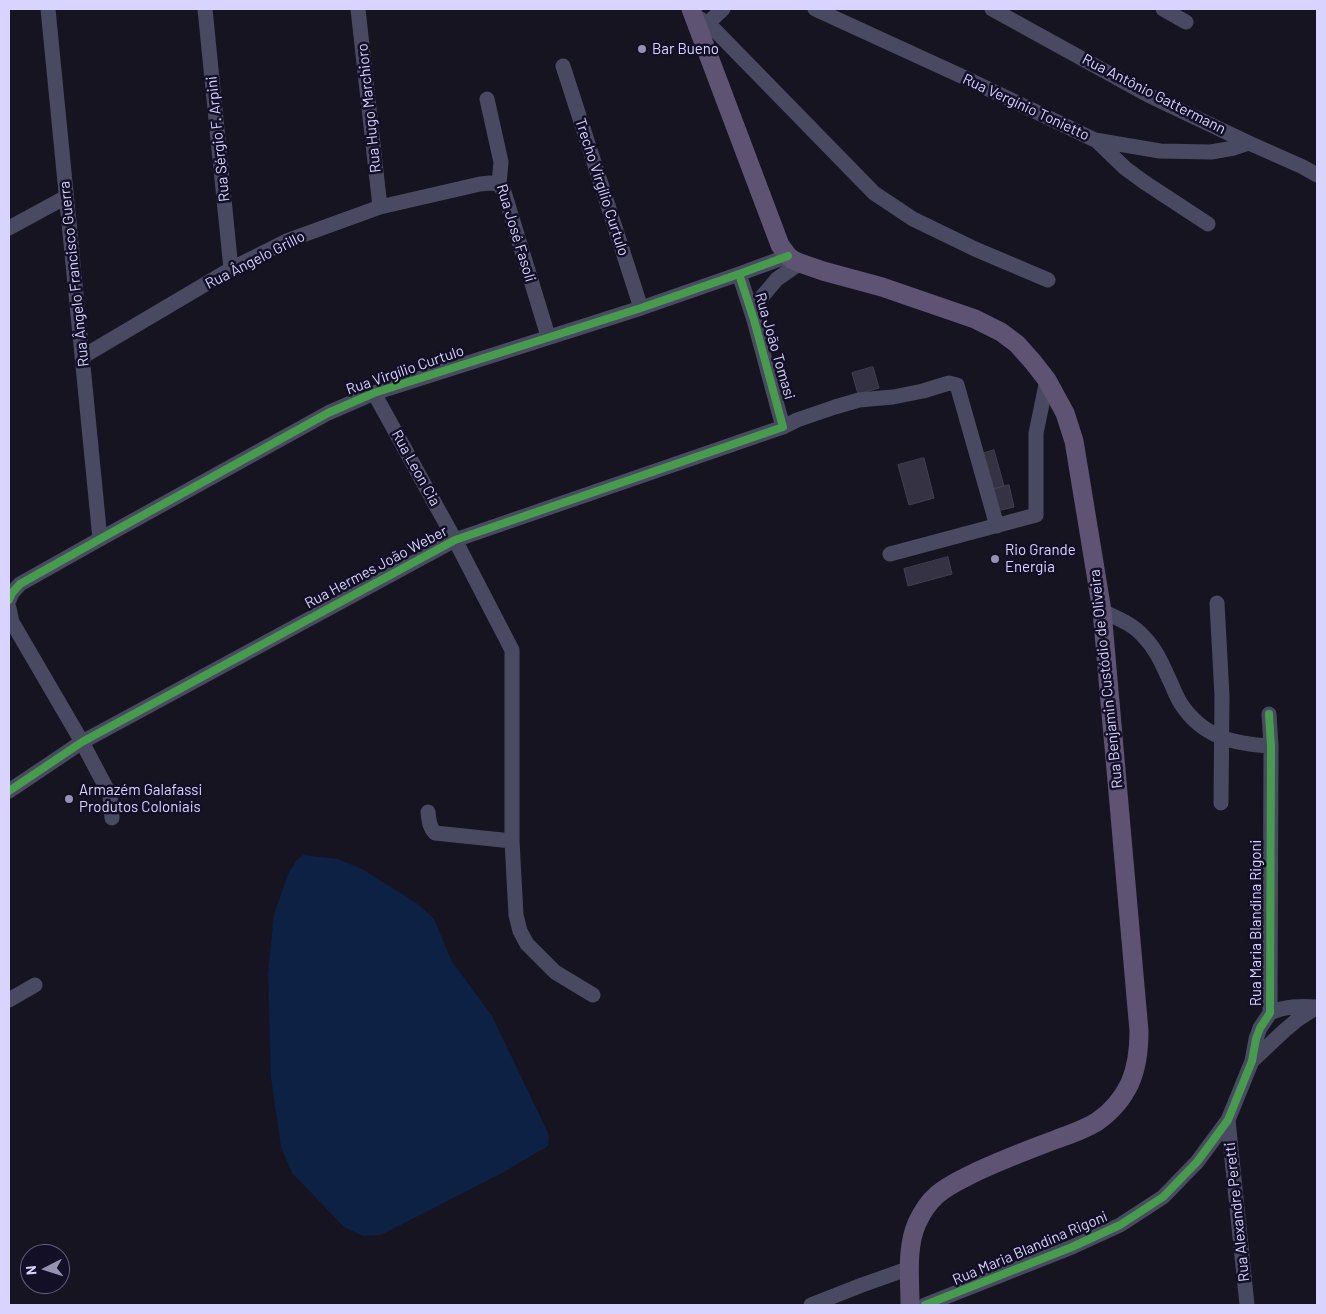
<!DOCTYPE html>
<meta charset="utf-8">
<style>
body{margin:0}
#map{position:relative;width:1326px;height:1314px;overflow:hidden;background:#161421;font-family:Barlow,sans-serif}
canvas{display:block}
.frame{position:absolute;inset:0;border:10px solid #d9d4ff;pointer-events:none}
.north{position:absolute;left:20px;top:1244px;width:50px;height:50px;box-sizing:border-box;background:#130f26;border:1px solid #625e7d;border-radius:50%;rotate:265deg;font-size:14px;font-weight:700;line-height:20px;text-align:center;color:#d9d4ff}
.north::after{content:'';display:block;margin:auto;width:18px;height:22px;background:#9591b1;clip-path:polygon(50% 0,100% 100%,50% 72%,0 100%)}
</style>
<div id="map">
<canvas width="1326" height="1314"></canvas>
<div class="frame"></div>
<div class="north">N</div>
</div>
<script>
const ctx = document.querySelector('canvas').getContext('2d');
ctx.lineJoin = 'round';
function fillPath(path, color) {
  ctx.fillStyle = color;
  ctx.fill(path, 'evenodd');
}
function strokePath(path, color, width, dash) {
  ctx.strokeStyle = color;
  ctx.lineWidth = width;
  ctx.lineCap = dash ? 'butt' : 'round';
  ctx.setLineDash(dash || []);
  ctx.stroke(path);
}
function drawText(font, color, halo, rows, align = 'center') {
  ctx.font = font + ' Barlow,sans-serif';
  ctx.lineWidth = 5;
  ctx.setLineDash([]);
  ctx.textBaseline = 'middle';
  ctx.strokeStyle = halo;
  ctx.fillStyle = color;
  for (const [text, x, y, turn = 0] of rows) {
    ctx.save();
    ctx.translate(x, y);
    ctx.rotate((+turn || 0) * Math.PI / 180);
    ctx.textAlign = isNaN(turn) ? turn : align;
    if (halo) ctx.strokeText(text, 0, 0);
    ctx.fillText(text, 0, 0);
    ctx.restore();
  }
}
fillPath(new Path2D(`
 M303 855 338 859 362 869 418 904 434 919 451 960 492 1016 549 1135 548 1146 500 1174 381 1235 363 1236 344 1227 292 1173 281 1147 271 1077 268 974 274 914 289 872 297 860Z`), '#0d2144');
const building = new Path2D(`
 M873 367 879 388 858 394 852 373Z
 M994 450 1004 486 991 490 982 454Z
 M924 458 934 498 909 505 898 465Z
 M1009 485 1014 507 997 511 991 490Z
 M948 557 952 574 908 586 904 569Z`);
fillPath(building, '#343243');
strokePath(building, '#433f54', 1);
strokePath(new Path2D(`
 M48 9 100 539
 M205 9 231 269
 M358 9 380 207
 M815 9 959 75 1095 140 1160 151 1211 152 1234 148 1249 143
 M992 9 1148 95 1249 143 1303 167 1317 175
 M1163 9 1186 22
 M694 16 708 23 874 193 913 219 975 249 1048 280
 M708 23 723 9
 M563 66 641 308
 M487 99 501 162 499 184 504 192 548 336
 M1096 140 1125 168 1144 182 1208 224
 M9 228 66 197
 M739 274 754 320 783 427
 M754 320 760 299 777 279 800 263
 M82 357 231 269 289 240 380 207 480 184 490 183 499 184
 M374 393 455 540 512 650V841L516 915 520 931 527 944 555 972 593 995
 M890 554 1036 515V433L1047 380
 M9 600 12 593 20 584 100 539 328 413 374 393 641 308 739 274 788 256
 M1217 603 1222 696 1221 803
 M9 608 12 622 82 742 110 795 112 818
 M1102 611C1117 618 1133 624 1144 637 1156 649 1162 664 1169 679 1173 687 1176 696 1181 704 1203 737 1233 744 1271 746
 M9 791 82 742 455 540 783 427 797 420 835 407 859 400 893 397 923 391 949 383 957 385 997 526
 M428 812C429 820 429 827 435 833L512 841
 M9 1000 35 985
 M1270 1013C1285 1006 1300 1006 1317 1007
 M1252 1061 1285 1030 1297 1020 1317 1007
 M1228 1120 1247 1305
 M811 1305 862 1285 910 1268
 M925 1305 1072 1247 1120 1225 1163 1197 1197 1162 1228 1120 1252 1061 1256 1039 1260 1028 1270 1013 1271 746 1269 714`), '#4a4962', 15);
strokePath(new Path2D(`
 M691 9 780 245 788 256 793 260 800 263 823 271 882 287 975 319 1001 332 1017 344 1033 362 1047 380 1065 413 1074 441 1102 611 1139 1031C1139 1049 1137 1067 1130 1083 1123 1098 1112 1111 1098 1121 1086 1129 1071 1134 1057 1139 1026 1151 995 1162 966 1177 942 1189 929 1197 917 1223 906 1248 910 1278 910 1305`), '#5e5373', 19);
strokePath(new Path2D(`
 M9 600 12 593 20 584 100 539 328 413 374 393 641 308 739 274 788 256
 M9 791 82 742 455 540 783 427 754 320 739 274
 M925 1305 1072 1247 1120 1225 1163 1197 1197 1162 1228 1120 1252 1061 1256 1039 1260 1028 1270 1013 1271 746 1269 714`), '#469c4c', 8);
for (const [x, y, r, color] of [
 [642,49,5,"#9591b1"],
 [995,559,5,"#9591b1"],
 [69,799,5,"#9591b1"]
]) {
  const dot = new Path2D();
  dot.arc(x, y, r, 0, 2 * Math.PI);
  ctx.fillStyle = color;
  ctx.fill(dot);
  strokePath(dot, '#130f26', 2);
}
drawText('15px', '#d9d4ff', '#130f26', [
 ["Bar Bueno",652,49],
 ["Rio Grande",1005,550],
 ["Energia",1005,567],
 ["Armazém Galafassi",79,790],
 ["Produtos Coloniais",79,807]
], 'left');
drawText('15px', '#d9d4ff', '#130f26', [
 ["Rua Antônio Gattermann",1154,94,27],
 ["Rua Vergínio Tonietto",1026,107,25],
 ["Rua Hugo Marchioro",369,108,-96],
 ["Rua Sérgio F. Arpini",218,139,-96],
 ["Trecho Virgílio Curtulo",602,187,72],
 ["Rua José Fasoli",516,233,73],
 ["Rua Ângelo Grillo",255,260,-27],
 ["Rua Ângelo Francisco Guerra",74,274,-96],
 ["Rua João Tomasi",775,346,74],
 ["Rua Virgílio Curtulo",405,370,-19],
 ["Rua Leon Cia",416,468,61],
 ["Rua Hermes João Weber",376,567,-28],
 ["Rua Benjamin Custódio de Oliveira",1106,679,-96],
 ["Rua Maria Blandina Rigoni",1256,923,-90],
 ["Rua Alexandre Peretti",1237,1212,-96],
 ["Rua Maria Blandina Rigoni",1030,1248,-23]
]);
</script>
